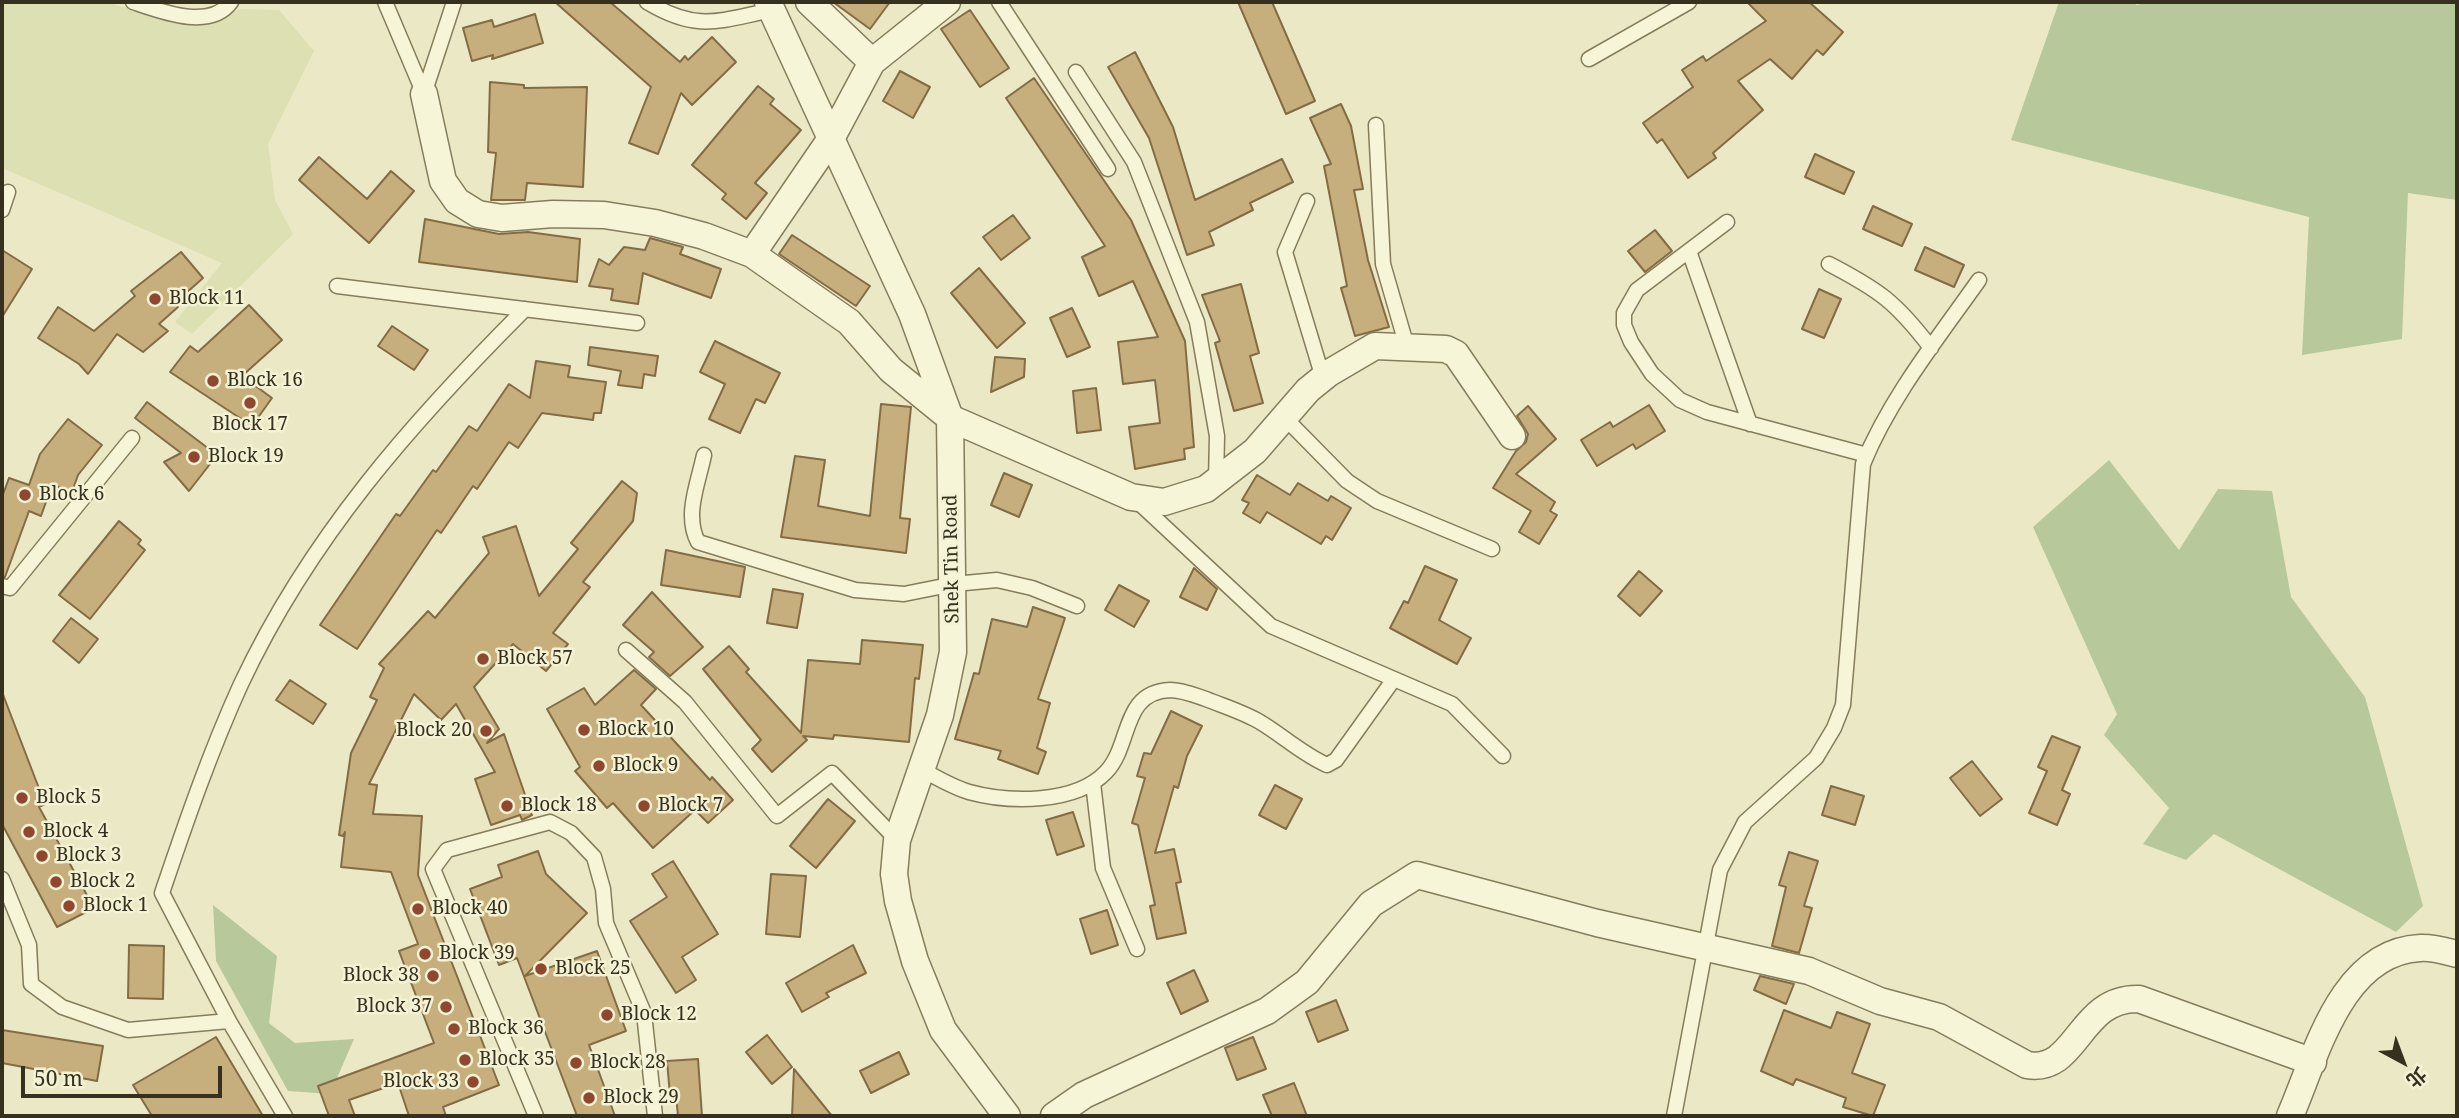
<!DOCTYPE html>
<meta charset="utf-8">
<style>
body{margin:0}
#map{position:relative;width:2459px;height:1118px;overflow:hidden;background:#ebe9c5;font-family:"Noto Serif","Noto Sans TC",serif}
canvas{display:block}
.frame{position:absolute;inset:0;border:4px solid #36301f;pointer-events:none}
.north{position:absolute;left:2368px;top:1027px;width:70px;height:70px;-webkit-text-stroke:5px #f3f2d4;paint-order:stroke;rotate:139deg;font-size:19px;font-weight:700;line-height:28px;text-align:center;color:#36301f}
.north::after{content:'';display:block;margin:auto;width:24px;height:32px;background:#36301f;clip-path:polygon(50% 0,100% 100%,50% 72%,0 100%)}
.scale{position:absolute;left:21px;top:1066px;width:201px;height:32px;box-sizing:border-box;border:4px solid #36301f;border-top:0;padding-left:9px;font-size:21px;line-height:24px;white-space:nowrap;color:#36301f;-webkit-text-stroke:5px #f3f2d4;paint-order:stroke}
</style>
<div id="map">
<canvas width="2459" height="1118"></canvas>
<div class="frame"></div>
<div class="north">北</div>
<div class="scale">50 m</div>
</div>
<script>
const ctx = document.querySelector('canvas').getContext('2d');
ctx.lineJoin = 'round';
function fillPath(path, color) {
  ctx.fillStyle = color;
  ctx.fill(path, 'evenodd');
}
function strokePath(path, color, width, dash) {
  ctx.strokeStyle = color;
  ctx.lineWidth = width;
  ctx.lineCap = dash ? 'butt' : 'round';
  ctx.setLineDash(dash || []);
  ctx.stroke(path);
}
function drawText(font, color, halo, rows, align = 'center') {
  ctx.font = font + ' "Noto Serif",serif';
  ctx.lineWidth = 5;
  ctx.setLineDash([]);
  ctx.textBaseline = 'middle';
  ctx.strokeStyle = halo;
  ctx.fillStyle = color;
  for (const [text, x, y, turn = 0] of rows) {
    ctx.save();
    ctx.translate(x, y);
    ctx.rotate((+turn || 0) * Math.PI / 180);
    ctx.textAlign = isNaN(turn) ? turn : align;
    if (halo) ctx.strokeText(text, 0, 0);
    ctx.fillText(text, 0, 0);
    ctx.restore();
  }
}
fillPath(new Path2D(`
 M2 2H105L183 24 212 22 240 9 279 10 314 51 268 144 275 200 293 234 192 334 175 322 222 263 2 168Z`), '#dce0b3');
fillPath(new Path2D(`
 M2059 2H2136V5L2152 2H2457V200L2408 193 2402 339 2302 355 2309 217 2011 140Z
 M2109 460 2179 550 2218 489 2272 491 2291 597 2365 697 2423 906 2396 932 2214 834 2186 860 2143 844 2169 808 2104 735 2117 714 2033 527Z
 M213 905 277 956 269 1023 295 1043 354 1039 330 1094 288 1091 216 961Z`), '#b7c99a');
const building = new Path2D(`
 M555 2H610L680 62 685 56 688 60 712 37 736 62 692 105 681 93 658 154 629 143 651 87Z
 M833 2H890L870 29Z
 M1238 2H1272L1315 101 1286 114Z
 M1747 2H1809L1843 32 1823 55 1817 50 1792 79 1770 59 1738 81 1763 110 1713 153 1716 158 1688 178 1662 139 1657 143 1643 123 1693 87 1682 70 1703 56 1706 61 1766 21Z
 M970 10 1009 68 980 87 941 29Z
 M535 14 543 43 492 59 493 55 472 61 463 28 492 20 494 27Z
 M1135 52 1173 127 1195 200 1282 159 1293 182 1250 203 1253 210 1209 232 1214 245 1187 255 1149 138 1108 67Z
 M900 71 930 87 913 118 883 101Z
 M1034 78 1131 220 1185 341 1194 447 1184 449 1185 459 1135 469 1129 427 1160 423 1155 380 1123 384 1118 342 1158 337 1133 281 1099 296 1082 257 1105 246 1006 98Z
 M490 82 524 85V88L587 87 583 187 527 183 525 200H491L496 153 488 152Z
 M758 86 774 99 770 104 801 130 755 183 767 193 746 219 722 199 726 194 692 165Z
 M1341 104 1351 126 1363 189 1354 190 1368 260 1389 327 1355 336 1341 288 1347 286 1324 166 1331 164 1310 118Z
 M1815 154 1854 172 1844 194 1805 177Z
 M319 157 367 199 391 171 414 191 369 243 299 180Z
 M1873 206 1912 224 1902 246 1863 229Z
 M1013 215 1030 238 1001 260 983 237Z
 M425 219 499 234 528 232 580 239 577 282 419 262Z
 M1655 230 1672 251 1645 272 1628 251Z
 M792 235 870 286 856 306 779 254Z
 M650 238 683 247 680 254 721 269 711 298 643 273 638 304 611 300 613 289 589 286 599 259 609 265 624 247 645 250Z
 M1925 247 1964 265 1954 287 1915 270Z
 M2 250 32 269 2 317Z
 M181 252 203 278 175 303 178 307 159 324 168 331 143 352 117 334 88 374 79 364 38 338 58 307 94 331 135 296 131 291Z
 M979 268 1025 323 997 348 951 293Z
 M1241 284 1259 353 1250 356 1263 403 1234 411 1215 343 1220 341 1202 295Z
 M1819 289 1841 299 1824 338 1802 329Z
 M249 305 282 340 242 376 272 398 252 426 170 372 190 346 198 352Z
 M1072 308 1090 347 1067 357 1050 318Z
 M392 326 428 350 414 370 378 346Z
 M715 341 780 373 765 403 756 399 740 433 709 419 725 384 700 372Z
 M590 347 658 356 655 376 644 374 642 388 618 385 621 371 588 365Z
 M995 357 1025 359 1024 377 991 392Z
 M536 361 570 366 568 377 606 382 601 413H594L593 420 542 413 518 448 509 442 477 489 473 486 441 533 437 530 357 649 320 625 396 514 400 516 433 470 436 472 469 426 477 431 509 384 530 398Z
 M1096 388 1101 430 1077 433 1073 391Z
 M147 402 217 455 189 491 164 462 181 453 135 418Z
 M881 404 911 407 900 518 910 519 906 553 781 537 795 456 825 460 818 506 870 516Z
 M1649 405 1665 431 1636 449 1633 444 1597 466 1581 440 1610 422 1613 427Z
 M1528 406 1556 439 1516 474 1555 502 1550 511 1557 515 1539 544 1519 532 1531 511 1493 488 1516 451 1526 442 1528 434 1517 416Z
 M68 419 102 445 78 475 72 492 52 485 41 516 29 511 5 577H2V497L9 478 29 485 40 454Z
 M1004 473 1032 485 1019 517 991 505Z
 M1257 475 1290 495 1298 483 1328 501 1331 496 1351 508 1332 540 1326 536 1321 544 1267 512 1260 523 1243 513 1249 503 1242 500Z
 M622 481 637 493 633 521 583 582 590 587 553 633 568 644 546 671 513 644 474 687 499 729 487 743 504 734 532 815 522 820 520 815 491 825 475 779 495 772 456 704 441 720 414 694 369 784 377 785 373 814 422 816 418 875 499 1085 443 1107 446 1116H409L398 1083 349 1100 355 1116H329L318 1086 434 1043 399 951 418 944 391 872 341 867 345 832 343 836 339 835 351 753 377 700 370 697 384 668 379 664 428 611 435 618 489 553 483 537 516 526 539 596 578 549 571 543Z
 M119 521 141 540 138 544 145 550 90 619 59 595Z
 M666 550 745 567 740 597 661 585Z
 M1425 566 1457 580 1439 620 1471 638 1457 664 1390 628 1404 601 1408 603Z
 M1194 568 1217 589 1207 610 1180 597Z
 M1639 571 1662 591 1640 616 1618 596Z
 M1119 585 1149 601 1134 627 1105 610Z
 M773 589 803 594 797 628 767 623Z
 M652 592 703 647 670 676 649 657 654 652 623 625Z
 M1033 607 1065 618 1038 699 1050 703 1037 748 1046 752 1038 774 998 759 1001 751 955 739 974 673 979 674 992 619 1027 627Z
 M71 618 98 639 79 663 53 641Z
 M862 640 923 645 919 679 915 678 909 742 834 735 833 739 803 736 807 740 772 772 752 749 761 740 703 669 729 646 749 669 746 672 801 733 808 660 860 664Z
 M634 670 656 689 641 705 710 780 712 777 733 800 708 823 695 810 653 848 613 803 607 808 575 771 580 767 547 709 584 688 595 705Z
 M290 680 326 704 313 724 276 700Z
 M2 692 45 804 39 807 94 908 57 927 2 824Z
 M1171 711 1202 726 1187 756 1178 788 1174 786 1155 853 1174 849 1181 882 1176 883 1186 933 1157 939 1150 906 1155 905 1138 825 1132 823 1145 778 1137 776 1144 753 1151 754Z
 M2052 736 2080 747 2062 790 2070 794 2057 825 2029 813 2047 771 2038 767Z
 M1972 761 2002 799 1980 816 1950 778Z
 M1275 785 1302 799 1286 829 1259 815Z
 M1831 786 1864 796 1855 825 1822 815Z
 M828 799 855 821 816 868 790 846Z
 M1073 812 1084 846 1057 855 1046 820Z
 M538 851 546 874 587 913 525 976 597 951 626 1031 589 1045 615 1116H577L517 958 499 965 470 889 502 877 498 865Z
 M1789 852 1818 861 1804 906 1812 908 1799 953 1772 946 1786 887 1779 885Z
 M673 861 718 934 682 957 696 980 676 993 630 921 667 897 652 874Z
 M771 874 806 876 800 937 766 934Z
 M1107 910 1118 945 1091 954 1080 919Z
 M129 945 164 946 163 999 128 998Z
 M853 945 866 973 826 993 829 997 802 1012 786 983Z
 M1194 970 1208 1001 1181 1014 1167 983Z
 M1760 976 1794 984 1786 1004 1754 990Z
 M1336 1000 1348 1030 1318 1042 1306 1012Z
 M1784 1010 1831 1028 1837 1012 1870 1024 1852 1073 1885 1085 1873 1116 1843 1107 1846 1098 1796 1079 1793 1085 1761 1071Z
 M2 1030 103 1046 97 1081 2 1063Z
 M767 1035 792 1067 772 1084 746 1052Z
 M216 1037 263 1116H152L133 1085Z
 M1253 1037 1266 1069 1237 1080 1225 1048Z
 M899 1052 909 1074 871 1093 860 1071Z
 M698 1059 702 1116H678L676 1095H670L667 1061Z
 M794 1069 832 1116H792Z
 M1294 1083 1307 1116H1272L1263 1095Z`);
fillPath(building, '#c7ae7d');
strokePath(building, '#836c44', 2);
const lane = new Path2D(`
 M133 2C160 11 210 31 231 2
 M385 2 424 94
 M647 2C697 32 718 21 772 10
 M999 2 1108 169
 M1589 59 1689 2
 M1076 72 1134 162 1197 322 1217 436 1216 481
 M424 94 454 2
 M1376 125 1383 264 1407 347
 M1307 201 1285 252 1323 378
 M2 210 8 192
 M1727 222 1637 290 1624 313V325L1631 342 1652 374 1680 400 1707 412 1867 455
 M1689 251 1750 424
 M1829 264C1879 290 1896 302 1931 348
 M337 286 637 323
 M1285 418 1347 481 1377 501 1492 549
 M704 455C698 484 684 515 698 542L855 590 904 594 954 584 997 580 1032 588 1077 606
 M1138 502 1271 626 1452 704 1503 756
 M2 586 10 588 132 438
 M626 650 685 702 777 816 832 773 897 840
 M921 769C937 778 952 787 969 792 1009 803 1076 804 1106 772 1132 745 1121 692 1170 690 1182 690 1194 695 1206 699 1223 706 1243 712 1260 722 1282 735 1302 754 1327 765L1336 760 1394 679
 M1093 783 1103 868 1137 949
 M2 879 29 945 31 984 62 1007 128 1030 229 1021
 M285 1116 229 1021 162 893C186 822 210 752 241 684 310 537 412 422 525 309
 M536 1116 433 869 447 850 550 822 571 833 594 857 603 889 606 923 644 1013 655 1116
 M1674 1116 1720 870 1745 822 1816 758 1834 728 1843 705 1863 464C1890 398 1938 338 1979 280`);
const street = new Path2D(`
 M768 2 912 314 950 418 953 652 940 715 897 840 894 874 898 901 915 961 943 1030 1007 1116
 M872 62 947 2
 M424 94 443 181 457 201 478 214 502 218 553 214 604 215 655 223 704 236 752 254 849 322 891 370 950 418 1131 497 1164 502 1206 489 1255 451 1308 390 1329 373 1375 346 1446 349 1456 354 1512 436
 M752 254 832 137 872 62 809 2
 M1054 1116 1084 1095 1267 1011 1307 982 1371 904 1417 875 1597 923 1809 971 1880 1001 1939 1017 2027 1065C2078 1074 2078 997 2139 999L2313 1062
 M2290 1116C2316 1057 2340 952 2420 948 2432 947 2445 951 2457 954`);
strokePath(lane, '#857c5c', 17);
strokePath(street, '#857c5c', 29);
strokePath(lane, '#f7f5d8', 14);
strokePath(street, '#f7f5d8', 26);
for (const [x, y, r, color] of [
 [155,299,7,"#904730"],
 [213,381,7,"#904730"],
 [250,403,7,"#904730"],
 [194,457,7,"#904730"],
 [25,495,7,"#904730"],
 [483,659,7,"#904730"],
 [584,730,7,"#904730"],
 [486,731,7,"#904730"],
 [599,766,7,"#904730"],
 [22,798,7,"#904730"],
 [507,806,7,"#904730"],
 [644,806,7,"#904730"],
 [29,832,7,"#904730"],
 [42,856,7,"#904730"],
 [56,882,7,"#904730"],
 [69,906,7,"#904730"],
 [418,909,7,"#904730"],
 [425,954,7,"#904730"],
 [541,969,7,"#904730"],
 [433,976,7,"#904730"],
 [446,1007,7,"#904730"],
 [607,1015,7,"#904730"],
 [454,1029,7,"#904730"],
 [465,1060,7,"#904730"],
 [576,1063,7,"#904730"],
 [473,1082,7,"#904730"],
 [589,1098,7,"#904730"]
]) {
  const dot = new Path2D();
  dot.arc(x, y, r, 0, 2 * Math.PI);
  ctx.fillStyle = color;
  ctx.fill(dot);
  strokePath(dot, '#f3f2d4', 2.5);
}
drawText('19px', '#36301f', '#f3f2d4', [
 ["Block 11",169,299],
 ["Block 16",227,381],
 ["Block 17",250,425,"center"],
 ["Block 19",208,457],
 ["Block 6",39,495],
 ["Block 57",497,659],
 ["Block 10",598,730],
 ["Block 20",472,731,"right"],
 ["Block 9",613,766],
 ["Block 5",36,798],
 ["Block 18",521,806],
 ["Block 7",658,806],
 ["Block 4",43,832],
 ["Block 3",56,856],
 ["Block 2",70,882],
 ["Block 1",83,906],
 ["Block 40",432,909],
 ["Block 39",439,954],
 ["Block 25",555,969],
 ["Block 38",419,976,"right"],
 ["Block 37",432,1007,"right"],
 ["Block 12",621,1015],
 ["Block 36",468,1029],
 ["Block 35",479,1060],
 ["Block 28",590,1063],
 ["Block 33",459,1082,"right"],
 ["Block 29",603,1098]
], 'left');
drawText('19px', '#36301f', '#f3f2d4', [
 ["Shek Tin Road",952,559,-91]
]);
</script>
